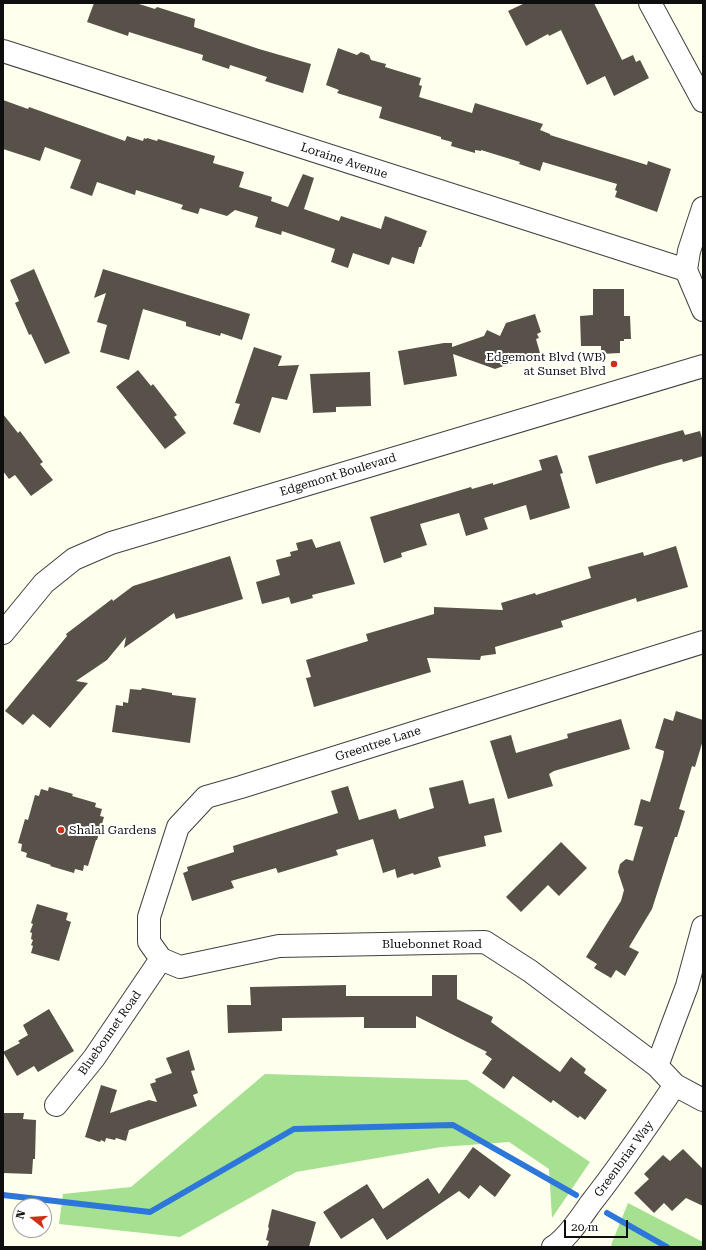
<!DOCTYPE html>
<style>
body{margin:0}
#map{position:relative;width:706px;height:1250px;overflow:hidden;background:#ffe;font-family:"Roboto Serif",serif}
canvas{display:block}
.frame{position:absolute;inset:0;border:4px solid #0e0e0e;pointer-events:none}
.north{position:absolute;left:12px;top:1198px;width:40px;height:40px;box-sizing:border-box;background:#fff;border:1px solid #9f9f9f;border-radius:50%;rotate:287deg;font-size:11px;font-weight:700;line-height:16px;text-align:center;color:#0e0e0e}
.north::after{content:'';display:block;margin:auto;width:14px;height:18px;background:#cb3018;clip-path:polygon(50% 0,100% 100%,50% 72%,0 100%)}
.scale{position:absolute;left:564px;top:1220px;width:64px;height:18px;box-sizing:border-box;border:2px solid #0e0e0e;border-top:0;padding-left:5px;font-size:12px;line-height:14px;white-space:nowrap;color:#0e0e0e;-webkit-text-stroke:3px #fff;paint-order:stroke}
</style>
<div id="map">
<canvas width="706" height="1250"></canvas>
<div class="frame"></div>
<div class="north">N</div>
<div class="scale">20 m</div>
</div>
<script>
const ctx = document.querySelector('canvas').getContext('2d');
ctx.lineJoin = 'round';
function fillPath(path, color) {
  ctx.fillStyle = color;
  ctx.fill(path, 'evenodd');
}
function strokePath(path, color, width, dash) {
  ctx.strokeStyle = color;
  ctx.lineWidth = width;
  ctx.lineCap = dash ? 'butt' : 'round';
  ctx.setLineDash(dash || []);
  ctx.stroke(path);
}
function drawText(font, color, halo, rows, align = 'center') {
  ctx.font = font + ' "Roboto Serif",serif';
  ctx.lineWidth = 4;
  ctx.setLineDash([]);
  ctx.textBaseline = 'middle';
  ctx.strokeStyle = halo;
  ctx.fillStyle = color;
  for (const [text, x, y, turn = 0] of rows) {
    ctx.save();
    ctx.translate(x, y);
    ctx.rotate((+turn || 0) * Math.PI / 180);
    ctx.textAlign = isNaN(turn) ? turn : align;
    if (halo) ctx.strokeText(text, 0, 0);
    ctx.fillText(text, 0, 0);
    ctx.restore();
  }
}
fillPath(new Path2D(`
 M265 1074 467 1080 590 1162 552 1218 549 1169 509 1142 441 1147 296 1172 180 1237 59 1224 63 1194 131 1187Z
 M628 1203 703 1242V1247H614L611 1245Z`), '#a6e091');
strokePath(new Path2D(`
 M3 1195 150 1212 294 1129 453 1125 576 1195
 M607 1213 667 1247`), '#2d76da', 6);
fillPath(new Path2D(`
 M94 3H136L155 9 157 7 195 19 194 27 259 49 311 64 303 93 265 81 267 77 230 65 229 69 202 60 203 55 129 32 128 36 87 22Z
 M525 3H594L622 60 633 55 636 62 640 60 649 78 614 96 605 76 587 85 561 30 549 36 548 34 526 46 508 11Z
 M338 48 357 55 361 52 369 55 371 60 386 64 385 67 421 78 419 85 422 86 419 97 472 113 475 103 543 124 540 130 550 134V135L647 165 648 161 671 169 657 212 615 197 617 191 615 190 617 184 543 162 540 171 519 164 520 162 481 150V151L475 150V153L451 146 452 142 441 139V137L379 118 382 107 337 93 339 90 326 85Z
 M3 100 28 109 29 107 125 141 127 136 143 141 144 138 146 139 147 138 157 141 158 139 215 156 213 163 244 172 239 187 272 197 271 201 288 207 303 174 314 178 304 209 339 221 341 216 381 229 385 216 402 222 427 231 421 247H419L414 264 392 257 389 265 353 253 348 268 331 262 335 249 282 231 281 235 255 227 258 217 235 210 227 216 200 208 198 214 181 209 183 205 136 190 135 195 97 182 92 196 70 188 81 160 45 147 40 161 3 149Z
 M34 269 70 353 45 364 31 334 29 335 15 303 19 301 10 280Z
 M103 269 250 314 242 340 221 333 220 336 186 326V322L143 309 129 360 100 352 107 325 97 322 106 293 94 298Z
 M593 289H624V316H630L631 339H624V341H620V353L601 354V346H581L580 316 593 315Z
 M535 314 541 332 537 334 539 338 536 339 540 353 495 369 453 354 457 376 404 385 398 351 444 343H452V347L484 336 487 330 500 336 506 323Z
 M254 347 282 356 278 366 299 365 287 400 272 397 260 433 233 424 240 404 235 403Z
 M138 370 151 386 153 384 177 415 174 417 186 433 165 449 116 387Z
 M370 372 371 406 336 407V412L313 413 310 374Z
 M3 414 18 433 20 431 43 462 40 464 53 480 31 496 15 475 9 479 3 471Z
 M683 430 685 435 700 431 703 442V456L683 462 682 459 663 464 596 484 588 456Z
 M557 455 563 473 560 474 570 508 530 520 526 505 484 518 488 529 466 536 459 513 420 524 427 545 401 553 402 557 384 563 370 517 471 487 472 489 493 483V485L542 470 539 460Z
 M312 539 316 548 340 541 355 584 312 595 313 598 291 604 289 597 262 604 256 582 280 575 276 560 291 556 290 552 298 550 296 543Z
 M676 546 688 587 637 602 636 598 561 621 563 627 495 647 496 654 481 656 480 660 427 658 431 672 314 707 306 678 311 677 306 660 368 641 366 634 434 614V607L503 610 501 603 535 593 536 595 591 578 588 567 643 552 644 556Z
 M230 556 243 599 176 619 174 613 124 648 126 637 107 660 76 681 88 683 50 728 33 714 23 725 5 711 67 636 66 634 112 599 113 601 133 586Z
 M142 688 172 693V695L196 698 190 743 112 732 116 705 123 706V702L128 703 130 689 141 690Z
 M676 711 703 720V740L695 767 692 766 679 809 685 811 677 837H675L652 909 629 947 639 952 625 976 616 970 611 978 594 968 597 964 586 957 621 901 624 890 618 872 620 864 626 859 633 861 643 827 634 825 641 799 650 802 663 757 664 751 655 748 664 718 673 721Z
 M621 719 630 749 554 771 549 774 553 786 508 799 490 741 511 735 516 753 568 738 567 734Z
 M463 780 469 804 494 798 502 832 484 836 486 846 438 857 441 867 414 875 413 873 397 878 395 869 383 873 373 839 336 850 338 855 278 873 276 868 231 881 234 888 192 901 183 873 188 871 187 867 234 852 233 846 338 813 331 791 348 786 359 820 396 809 399 819 434 808 429 788Z
 M49 787 73 794 72 796 96 803 95 807 102 809 100 816 104 817 97 840H96L88 866 84 865 83 871 75 869 74 873 50 866 51 865 26 857 27 853 21 851 22 844 18 843 25 819 28 820 35 795 39 796 41 789 48 791Z
 M561 842 587 868 559 896 548 885 521 912 506 897Z
 M37 904 68 913 66 920 71 922 59 961 31 953 33 946 31 945 33 940 31 939 32 933 30 932 33 924 31 923Z
 M432 975H457V999L493 1017 491 1022 560 1072 571 1057 586 1069 584 1073 607 1090 585 1120 580 1116 578 1118 553 1100 551 1103 513 1076 504 1089 482 1073 492 1059 485 1054 487 1052 416 1016V1028H364V1017L282 1018V1031L228 1033 227 1005H251L250 987 346 985V996H432Z
 M49 1009 74 1051 38 1072 34 1066 17 1076 3 1052 20 1043 18 1041 28 1035 23 1025Z
 M189 1050 195 1070 191 1071 198 1093 193 1095 197 1106 129 1130 126 1141 116 1138 115 1140 106 1138 105 1142 101 1140 100 1142 85 1137 101 1085 117 1090 110 1113 149 1100 157 1102 150 1084 156 1082 155 1079 172 1073 166 1058Z
 M3 1113H24L23 1119 36 1120 35 1159H33L32 1174 3 1173Z
 M473 1147 511 1175 495 1197 480 1185 469 1199 459 1191 387 1240 373 1218 341 1239 323 1212 367 1184 383 1209 428 1178 439 1194Z
 M683 1149 703 1169V1206L686 1198 672 1211 664 1203 654 1213 634 1193 649 1179 644 1174 663 1155 670 1161Z
 M272 1209 316 1222 309 1247H267L269 1241 266 1240 269 1228 268 1227Z`), '#575149');
const minor = new Path2D(`
 M650 3 703 101
 M3 51 686 270
 M703 208 689 251 686 270 703 310
 M703 642 241 787 206 797 178 827 149 917V942L161 959 180 967 279 946 485 942 530 971 657 1066 675 1085 703 1100
 M657 1066 687 986 703 927
 M56 1105 94 1058 161 959
 M553 1247C567 1239 581 1217 591 1203 621 1165 648 1125 675 1085`);
const tertiary = new Path2D(`
 M3 633 44 583 74 559 111 543 703 366`);
strokePath(minor, '#414141', 24);
strokePath(tertiary, '#414141', 24);
strokePath(minor, '#fff', 22);
strokePath(tertiary, '#fff', 22);
for (const [x, y, r, color] of [
 [614,364,4,"#cb3018"],
 [61,830,4,"#cb3018"]
]) {
  const dot = new Path2D();
  dot.arc(x, y, r, 0, 2 * Math.PI);
  ctx.fillStyle = color;
  ctx.fill(dot);
  strokePath(dot, '#fff', 1.5);
}
drawText('12px', '#0e0e0e', '#fff', [
 ["Loraine Avenue",344,161,18],
 ["Edgemont Boulevard",338,475,-17],
 ["Greentree Lane",378,744,-18],
 ["Bluebonnet Road",432,944],
 ["Bluebonnet Road",110,1033,-55],
 ["Greenbriar Way",624,1159,-54]
]);
drawText('12px', '#0e0e0e', '#fff', [
 ["Edgemont Blvd (WB)",606,357],
 ["at Sunset Blvd",606,371],
 ["Shalal Gardens",69,830,"left"]
], 'right');
</script>
